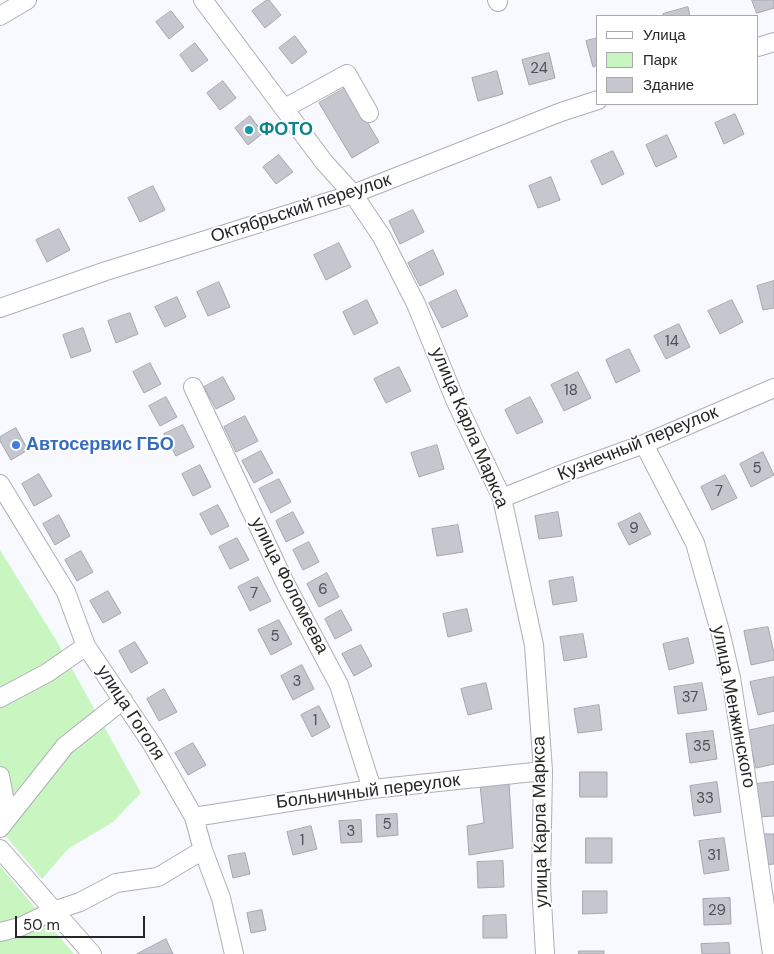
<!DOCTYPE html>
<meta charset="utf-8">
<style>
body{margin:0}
#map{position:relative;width:774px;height:954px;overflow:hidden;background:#f8f9fe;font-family:"DM Sans",sans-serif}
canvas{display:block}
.legend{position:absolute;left:596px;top:15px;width:162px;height:90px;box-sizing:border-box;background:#fff;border:1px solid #a9a9aa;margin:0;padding:6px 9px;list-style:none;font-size:15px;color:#27272a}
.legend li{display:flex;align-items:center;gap:10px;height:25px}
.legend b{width:25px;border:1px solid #a9a9aa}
.scale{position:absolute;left:15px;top:916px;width:130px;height:22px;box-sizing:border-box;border:2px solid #27272a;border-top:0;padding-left:6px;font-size:15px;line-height:18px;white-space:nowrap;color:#27272a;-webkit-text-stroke:4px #fff;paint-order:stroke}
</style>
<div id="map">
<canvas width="774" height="954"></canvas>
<ul class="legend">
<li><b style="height:6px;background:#fff"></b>Улица</li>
<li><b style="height:14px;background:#c9f6c0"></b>Парк</li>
<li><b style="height:14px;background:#c5c6ce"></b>Здание</li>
</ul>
<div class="scale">50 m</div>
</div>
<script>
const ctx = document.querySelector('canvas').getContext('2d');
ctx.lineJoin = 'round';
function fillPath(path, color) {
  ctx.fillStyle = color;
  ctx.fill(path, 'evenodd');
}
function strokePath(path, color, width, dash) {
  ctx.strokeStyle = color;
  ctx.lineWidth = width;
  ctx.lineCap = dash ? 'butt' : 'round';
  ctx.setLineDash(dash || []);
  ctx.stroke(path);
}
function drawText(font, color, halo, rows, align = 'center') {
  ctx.font = font + ' "DM Sans",sans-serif';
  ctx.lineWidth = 4;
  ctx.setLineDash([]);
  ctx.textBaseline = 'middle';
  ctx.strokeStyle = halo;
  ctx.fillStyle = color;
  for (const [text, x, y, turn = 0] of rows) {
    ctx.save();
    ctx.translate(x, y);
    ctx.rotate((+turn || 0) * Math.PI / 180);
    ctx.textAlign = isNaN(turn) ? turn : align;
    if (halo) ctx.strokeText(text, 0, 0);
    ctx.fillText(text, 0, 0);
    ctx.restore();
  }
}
fillPath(new Path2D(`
 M0 550 56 640 141 793 113 822 68 849 42 879 0 829Z
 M0 866 74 954H0Z`), '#c9f6c0');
const building = new Path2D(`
 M267 0H269L281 15 265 28 252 11Z
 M752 0H774V8L757 13Z
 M688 7 690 16H663V14Z
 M171 11 184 27 169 39 156 22Z
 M295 36 307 52 292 64 279 48Z
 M598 38V65L593 67 586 41Z
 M195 43 208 60 192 72 180 55Z
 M549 53 555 78 529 85 522 60Z
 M497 71 503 94 478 101 472 78Z
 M223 81 236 98 220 110 207 93Z
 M347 87 379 142 352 158 319 103Z
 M735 114 744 134 724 144 715 123Z
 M250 116 263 133 248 145 235 128Z
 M667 135 677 157 656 167 646 145Z
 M613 151 624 174 602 185 591 161Z
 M279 155 293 172 276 184 263 167Z
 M551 177 560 200 538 208 529 186Z
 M153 186 165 210 140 222 128 198Z
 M413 210 424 232 400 244 389 221Z
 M59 229 70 250 47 262 36 240Z
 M339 243 351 267 326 280 314 255Z
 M433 250 444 274 420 286 408 263Z
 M774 281V308L763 310 757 286Z
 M219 282 230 307 208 316 197 292Z
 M456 290 468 316 442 328 429 303Z
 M177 297 186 317 165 327 155 307Z
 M367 300 378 323 354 335 343 312Z
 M732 300 743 322 720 334 708 311Z
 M130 313 138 334 116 343 108 321Z
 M679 324 690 347 666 359 654 336Z
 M83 328 91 351 71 358 63 335Z
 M629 349 640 371 616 383 606 360Z
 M150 363 161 384 144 393 133 372Z
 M399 367 411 391 386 403 374 379Z
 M578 372 591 398 564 411 551 385Z
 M223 377 235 399 216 409 204 387Z
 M166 397 177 417 160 426 149 406Z
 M530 397 543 422 517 434 505 410Z
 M245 416 258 441 236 452 224 427Z
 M183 425 194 447 176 456 164 434Z
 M16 428 28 450 11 460 0 441V437Z
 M437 445 444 469 419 477 411 453Z
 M261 451 273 473 254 483 242 461Z
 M763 452 774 475 751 487 740 464Z
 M200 465 211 487 193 496 182 474Z
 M39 474 52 496 34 506 22 484Z
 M725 475 737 498 712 510 701 487Z
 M279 479 291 502 271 513 259 489Z
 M218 505 229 526 211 535 200 514Z
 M293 512 304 533 286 542 276 521Z
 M558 512 562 536 539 539 535 516Z
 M640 513 651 534 629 545 618 524Z
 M59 515 70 536 55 545 43 524Z
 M458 525 463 552 437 556 432 529Z
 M237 538 249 560 230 569 219 547Z
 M309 542 319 562 303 570 293 550Z
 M81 551 93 572 77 581 65 560Z
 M327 573 339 597 319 607 307 584Z
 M258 577 271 601 250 611 238 587Z
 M573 577 577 601 553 605 549 581Z
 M108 591 121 613 103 623 90 601Z
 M467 609 472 631 448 637 443 614Z
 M341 610 352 630 335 639 325 619Z
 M279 620 292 644 271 655 258 630Z
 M768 627 774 653V660L751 665 744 631Z
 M583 634 587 657 564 661 560 637Z
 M688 638 694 663 669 670 663 644Z
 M135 642 148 663 131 673 119 651Z
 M361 645 372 666 354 676 342 654Z
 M302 665 314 689 293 700 281 676Z
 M774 677V711L758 715 750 682Z
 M486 683 492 709 468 715 461 689Z
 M702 683 707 710 678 714 674 687Z
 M164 689 177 712 159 721 147 699Z
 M599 705 602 730 578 733 574 709Z
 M319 706 330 727 312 737 301 715Z
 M774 725V764L756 768 747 731Z
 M713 731 717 759 690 763 686 734Z
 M193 743 206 765 188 775 175 753Z
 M580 772H607V797H580Z
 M509 782 513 848 469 855 467 826 484 823 480 785Z
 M717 782 721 812 694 816 690 786Z
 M774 782V816L758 817 756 784Z
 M397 814 398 835 377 837 376 815Z
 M361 820 362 842 341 843 339 821Z
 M311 826 317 849 293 855 287 832Z
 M762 834H774V864L764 865Z
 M586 838H612V863H586Z
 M724 838 729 870 704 874 699 841Z
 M245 853 250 874 233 878 228 856Z
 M503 861 504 887 478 888 477 862Z
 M583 891H607V913L583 914Z
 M730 898 731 924 704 925 703 899Z
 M262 910 266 930 251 933 247 913Z
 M506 915 507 938H483V916Z
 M166 939 173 954H137Z
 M729 943 730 954H702L701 944Z
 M579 951H604V954H579Z`);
fillPath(building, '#c5c6ce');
strokePath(building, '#a5a6ae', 1);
const minor = new Path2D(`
 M203 0 324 162 353 194 382 237 416 304 456 402 502 498 534 645 543 771 541 884 545 954
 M497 0 498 2
 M0 16 27 0
 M758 47 774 42
 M285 108 347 74 369 113
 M0 308 106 271 353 194 561 112 598 100
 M193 387 286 585 339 685 372 789
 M644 444 695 543 720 631 731 678 742 748 772 954
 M0 484 66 592 86 646 152 744 194 817 203 850 221 898 234 954
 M502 498 567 472 644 444 774 388
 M0 698 47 673 86 646
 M0 776 8 818
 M194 817 372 789 543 771
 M0 828 65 746 123 700
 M0 849 92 954
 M0 932 20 927 53 911 80 902 116 883 158 877 203 850`);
strokePath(minor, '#aeafb7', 20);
strokePath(minor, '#fff', 18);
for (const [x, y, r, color] of [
 [249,130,5,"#0f9aa8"],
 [16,445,5,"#3f7fe0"]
]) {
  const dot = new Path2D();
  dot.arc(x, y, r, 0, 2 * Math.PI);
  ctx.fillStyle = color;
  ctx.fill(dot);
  strokePath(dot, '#fff', 2);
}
drawText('15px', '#4e4f53', null, [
 ["24",539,69],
 ["14",672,342],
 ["18",571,391],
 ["5",757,469],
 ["7",719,492],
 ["9",634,529],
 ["6",323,590],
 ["7",254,594],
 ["5",275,637],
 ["3",297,682],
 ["37",690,698],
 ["1",315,721],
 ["35",702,747],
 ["33",705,799],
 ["5",387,825],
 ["3",351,832],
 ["1",302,841],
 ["31",714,856],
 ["29",717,911]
]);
drawText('bold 18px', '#0d838f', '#fff', [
 ["ФОТО",259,130]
], 'left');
drawText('18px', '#27272a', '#fff', [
 ["Октябрьский переулок",301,209,-18],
 ["улица Карла Маркса",469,428,67],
 ["Кузнечный переулок",638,444,-22],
 ["улица Фоломеева",289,586,63],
 ["улица Менжинского",733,707,79],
 ["улица Гоголя",130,713,57],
 ["Больничный переулок",368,792,-7],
 ["улица Карла Маркса",541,822,-91]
]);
drawText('bold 18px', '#366cbe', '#fff', [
 ["Автосервис ГБО",26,445]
], 'left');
</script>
